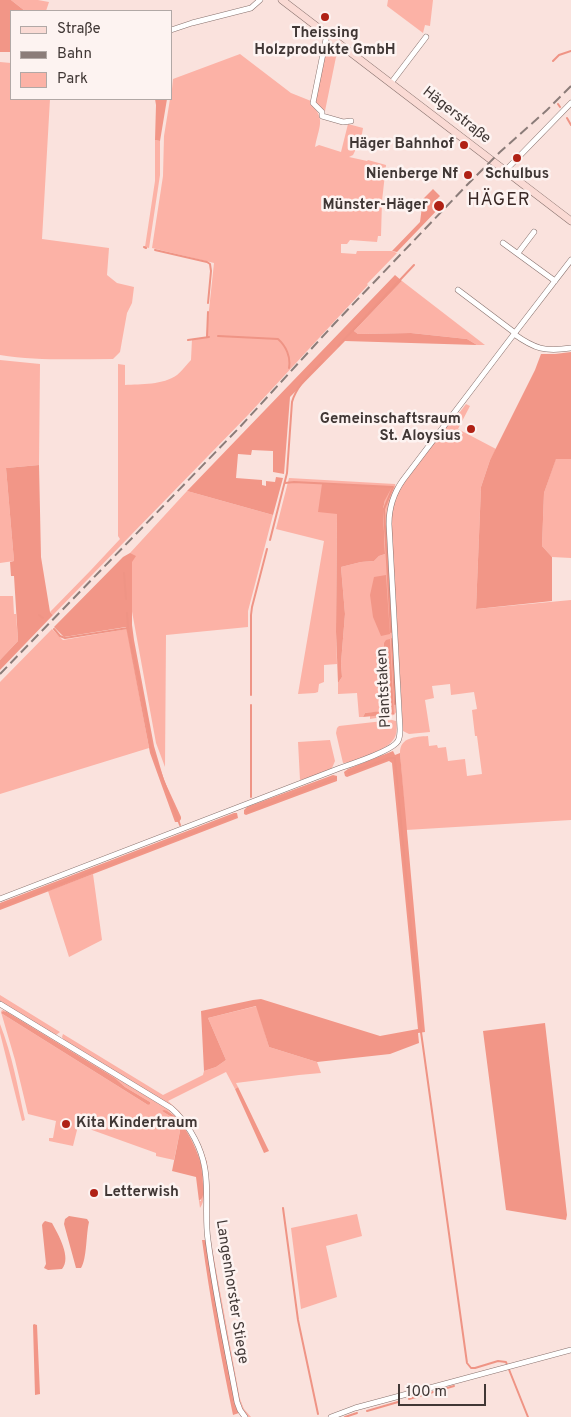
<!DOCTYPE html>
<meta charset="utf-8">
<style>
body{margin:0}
#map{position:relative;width:571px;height:1417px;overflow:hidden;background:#fae2dd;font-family:Overpass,sans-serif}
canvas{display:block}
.legend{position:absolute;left:10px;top:10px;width:162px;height:90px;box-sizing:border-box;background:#fdf3f1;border:1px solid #b1a8a6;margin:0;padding:6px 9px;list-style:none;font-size:15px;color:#403735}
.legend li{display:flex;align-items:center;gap:10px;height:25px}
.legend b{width:25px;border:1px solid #b1a8a6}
.scale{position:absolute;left:398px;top:1384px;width:88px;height:22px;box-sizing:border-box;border:2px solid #403735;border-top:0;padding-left:6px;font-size:15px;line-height:18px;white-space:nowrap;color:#403735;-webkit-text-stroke:4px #fdf3f1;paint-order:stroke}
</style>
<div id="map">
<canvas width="571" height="1417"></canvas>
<ul class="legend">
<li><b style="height:6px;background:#fadad4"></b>Straße</li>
<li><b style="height:6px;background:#8b7c79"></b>Bahn</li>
<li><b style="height:14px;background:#fcb2a6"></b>Park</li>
</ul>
<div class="scale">100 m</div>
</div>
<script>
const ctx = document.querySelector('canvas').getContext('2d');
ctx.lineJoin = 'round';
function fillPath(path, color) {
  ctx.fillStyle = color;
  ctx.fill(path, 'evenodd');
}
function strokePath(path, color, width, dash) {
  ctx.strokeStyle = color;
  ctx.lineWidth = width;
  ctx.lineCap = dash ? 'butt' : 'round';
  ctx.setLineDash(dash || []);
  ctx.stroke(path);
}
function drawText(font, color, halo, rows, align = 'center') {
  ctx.font = font + ' Overpass,sans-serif';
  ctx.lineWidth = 5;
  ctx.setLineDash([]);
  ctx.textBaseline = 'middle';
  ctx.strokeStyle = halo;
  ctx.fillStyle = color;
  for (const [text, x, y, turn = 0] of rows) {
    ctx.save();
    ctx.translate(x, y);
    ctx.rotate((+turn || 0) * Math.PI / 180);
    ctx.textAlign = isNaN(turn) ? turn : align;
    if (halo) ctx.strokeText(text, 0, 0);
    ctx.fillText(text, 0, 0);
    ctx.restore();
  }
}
fillPath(new Path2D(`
 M11 0H38L49 2 46 11H25Z
 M388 0H433L430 26 425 25 423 33 387 6Z
 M326 42 339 52 336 57 325 111 314 103Z
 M240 54 291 93 311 101 310 104C327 118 318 128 315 147L319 145 341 152 348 124 363 128 360 146 351 144 354 147 355 151 353 155 349 157 367 161 368 160 386 165 382 201 381 236H378L377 242 350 240 347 244H341V253L356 254 357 251H392L397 253 367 284 368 285 248 415 53 615 50 612 91 570 120 539 118 536V364L125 365V385C141 384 163 385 177 375 182 371 187 364 191 360L192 339 206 338 214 263 152 248 163 176 164 136 170 99H171L173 79Z
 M0 62 11 63V99H50L42 239 109 248 107 275 117 283 134 287 132 303 127 313 120 352 113 359C75 359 37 361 0 355Z
 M155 140 160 141V175L149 248 145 247 155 181Z
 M402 281 485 345H477L467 339 411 333 358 334 354 331Z
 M0 360 40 364 39 465 6 468 14 561 0 563Z
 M466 404 470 406 458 429 496 449 490 460 481 487 476 609 571 600V820L406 830 400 753C400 737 415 737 428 736L429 746 437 745 438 748 446 747 448 761 465 759 467 776 482 774 477 736H475L472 710 477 709 474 692 451 695 450 684 432 686 434 698 425 700 430 732 409 734 403 731 391 518 394 500 400 488 455 415 460 412Z
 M556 458 571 459V558L552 557 542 546 544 493Z
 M289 478 395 484 396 488 389 504 397 711 394 715 370 719V716L394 713 384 643 380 677 388 701C385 713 376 712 365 713L363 717H359L357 693 338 694V683L342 677 341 663 345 614 341 567 361 562 374 561 379 556 385 554 383 509 385 500 337 514 336 632 337 664 324 665V682L319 684 318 692 315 693 298 694 324 541 276 529Z
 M187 491 273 515 248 611V627L166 635 165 767 156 743 131 606 132 562 130 553Z
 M0 596H13L14 614H16L18 641 0 660Z
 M52 629 63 640 127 629 149 748 0 794V682Z
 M392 720 396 721C401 744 382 749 366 756 358 759 351 763 343 763L336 733 337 728 339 726Z
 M330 740 335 761 332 768 324 773 300 780 298 742Z
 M93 874 102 940 69 957 48 891Z
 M0 995 60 1032 56 1035 53 1034 6 1005 0 1001Z
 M257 1006 269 1047 317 1062 321 1073 299 1075 236 1083 238 1087 235 1089 226 1072 168 1101 180 1112 200 1143 207 1162 208 1176 209 1221 210 1237 240 1399 244 1409 251 1417H248L242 1411 238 1398 210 1243 208 1225 207 1174 205 1162 195 1137 182 1117 171 1106 64 1040 62 1037 63 1034 163 1095 203 1075 204 1071 216 1067 226 1060 208 1018Z
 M2 1010 7 1011 174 1113C191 1135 203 1156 204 1185 204 1193 205 1201 200 1208L199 1201H201C200 1186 201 1167 198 1154 195 1144 179 1116 170 1112 167 1111 165 1111 162 1111L173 1118 180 1131 174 1160 156 1156V1153L92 1130 90 1126 92 1121 80 1118 73 1146 49 1141V1138H53L56 1121 28 1114 15 1060 1 1012ZM3 1011 7 1012 115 1078 125 1087 150 1102 148 1105 1 1013Z
 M0 1024C12 1054 18 1088 25 1120L22 1121 0 1033Z
 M357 1214 362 1236 326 1246 337 1297 301 1309 291 1228Z`), '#fcb2a6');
fillPath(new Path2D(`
 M0 0H11L25 11H11V52H0Z
 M155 99H167L160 141 155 140 156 105Z
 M433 189 440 196 436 200 442 205 397 252 392 251 420 222 423 199Z
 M395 275 402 281 354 331 358 334 411 333 467 339 477 345 345 341 290 397 284 474 273 472V451L252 450 251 455 238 454 236 478 262 480V485L266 486V481L275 482 276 477 283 478 273 515 187 491Z
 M571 352V459H556L544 493 542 546 552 557V601L476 609 481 487 490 460 535 370 541 354H555Z
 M39 465 41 557 50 612 53 615 0 670V660L18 641 14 576H11L10 562 14 561 6 468Z
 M322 484 392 487 385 500 383 509 385 554 379 556 374 561 361 562 341 567 345 614 341 663 342 677 338 683 336 632 337 514 318 512Z
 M130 553 136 556 132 562V625L134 640 154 746 164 780 181 817V819L179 822H175L150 753 126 627 64 637 54 627 123 557Z
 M386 575 390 634 381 636 373 617 370 595 374 577Z
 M390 639 394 714 363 717 365 713 382 711 385 708 388 701 380 677 384 643 386 640Z
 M393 751 395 755 400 753 425 1032 418 1033 419 1043 390 1054 317 1062 269 1047 256 1006 208 1018 226 1060 216 1067 204 1071 201 1011 253 1000 261 999 380 1036 418 1029 392 763 389 761 347 777 345 776 344 772 348 769Z
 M333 775 337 776V781L246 815 244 814V810L247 807Z
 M234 813H237L238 818 0 910V903Z
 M3 1011 7 1012 115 1078 125 1087 150 1102V1104L148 1105 1 1013Z
 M545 1023 567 1215 566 1220 506 1210 483 1031Z
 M238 1087 267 1147 269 1151 264 1153 235 1089Z
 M164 1110C181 1114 197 1148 201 1164 202 1170 202 1177 203 1184 203 1190 205 1197 199 1201L196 1177 172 1171 180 1131 173 1118 162 1111Z
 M202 1240H206L236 1407 239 1413 233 1415C221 1357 210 1299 202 1240Z
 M34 1324 37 1325 40 1394 35 1395 33 1325Z`), '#f29687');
fillPath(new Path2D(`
 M69 1216 87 1219 89 1222C86 1234 87 1259 81 1268H76L64 1224 65 1219Z
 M45 1221 52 1223C58 1234 72 1258 62 1269L48 1270 44 1268 46 1264 42 1225 43 1223Z`), '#ef9485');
strokePath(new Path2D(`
 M553 61 559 55 571 51
 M558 104 560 107
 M567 118 571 125
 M144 247 146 248
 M155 250 207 262 210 264 211 271 208 303
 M218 336 278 339C286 346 291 357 289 368
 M207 337 208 312
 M188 340 209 337
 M338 346 414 265
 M285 483 294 482 393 487 384 509 391 632
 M270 540 287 473 292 402C297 384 311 374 323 361
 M124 573 126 599
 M127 613 128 628 147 718 151 747 180 825
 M39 615 43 618
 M54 629 60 636 65 638 128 628
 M392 639 395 704
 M251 695V615L252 607 267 549
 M349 773 389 758H395V760L421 1032 467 1363 471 1368H475L498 1361 506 1362 528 1417
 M251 797V705
 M247 812 336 778
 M0 907 236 816
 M283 1208 298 1320 318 1414
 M409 1399 454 1386
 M367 1411 398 1402
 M345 1417 357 1413`), '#ef9485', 2);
const street = new Path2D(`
 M171 30 192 23 251 8 260 0
 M327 34 313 103 322 112V116L343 122 351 121
 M391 83 426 37
 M505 171 571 103
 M503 243 555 281
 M518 253 534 232
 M458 290 515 333
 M514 334 571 260
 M0 899 340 768C352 764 393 750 398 741 400 737 400 733 400 729L389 524C389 507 393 494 403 480L514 334C535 349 545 352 571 348
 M0 1004 171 1108C186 1121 198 1141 203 1160 210 1185 204 1214 208 1240 215 1294 227 1348 237 1402L240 1410 245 1417
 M331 1417 355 1408 571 1350`);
const secondary = new Path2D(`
 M282 0 571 221`);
strokePath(street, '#87716d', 6);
strokePath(secondary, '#87716d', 8);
strokePath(street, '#fff', 5);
strokePath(secondary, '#fadad4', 7);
strokePath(new Path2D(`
 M0 674 239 428 335 323 467 185 500 152 547 110 571 86`), '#8b7c79', 2, [10, 5]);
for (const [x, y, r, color] of [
 [325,17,5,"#b02115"],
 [464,145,5,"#b02115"],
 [517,158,5,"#b02115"],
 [468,175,5,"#b02115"],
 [439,206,6,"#b02115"],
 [471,429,5,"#b02115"],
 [66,1124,5,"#b02115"],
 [94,1193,5,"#b02115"]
]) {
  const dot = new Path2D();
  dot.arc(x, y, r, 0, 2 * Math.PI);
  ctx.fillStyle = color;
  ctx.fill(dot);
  strokePath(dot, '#fdf3f1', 2);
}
drawText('bold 15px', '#403735', '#fdf3f1', [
 ["Theissing",325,34,"center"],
 ["Holzprodukte GmbH",325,51,"center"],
 ["Häger Bahnhof",454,145],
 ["Nienberge Nf",458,175],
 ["Schulbus",517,175,"center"],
 ["Münster-Häger",428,206],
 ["Gemeinschaftsraum",461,420],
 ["St. Aloysius",461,437],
 ["Kita Kindertraum",76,1124,"left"],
 ["Letterwish",104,1193,"left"]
], 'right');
drawText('15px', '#403735', '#fdf3f1', [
 ["Hägerstraße",456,116,38],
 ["Plantstaken",385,688,-93],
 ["Langenhorster Stiege",231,1292,81]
]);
ctx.letterSpacing = '1px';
drawText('18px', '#3a2825', '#fdf3f1', [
 ["HÄGER",499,201]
]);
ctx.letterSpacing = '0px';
</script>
